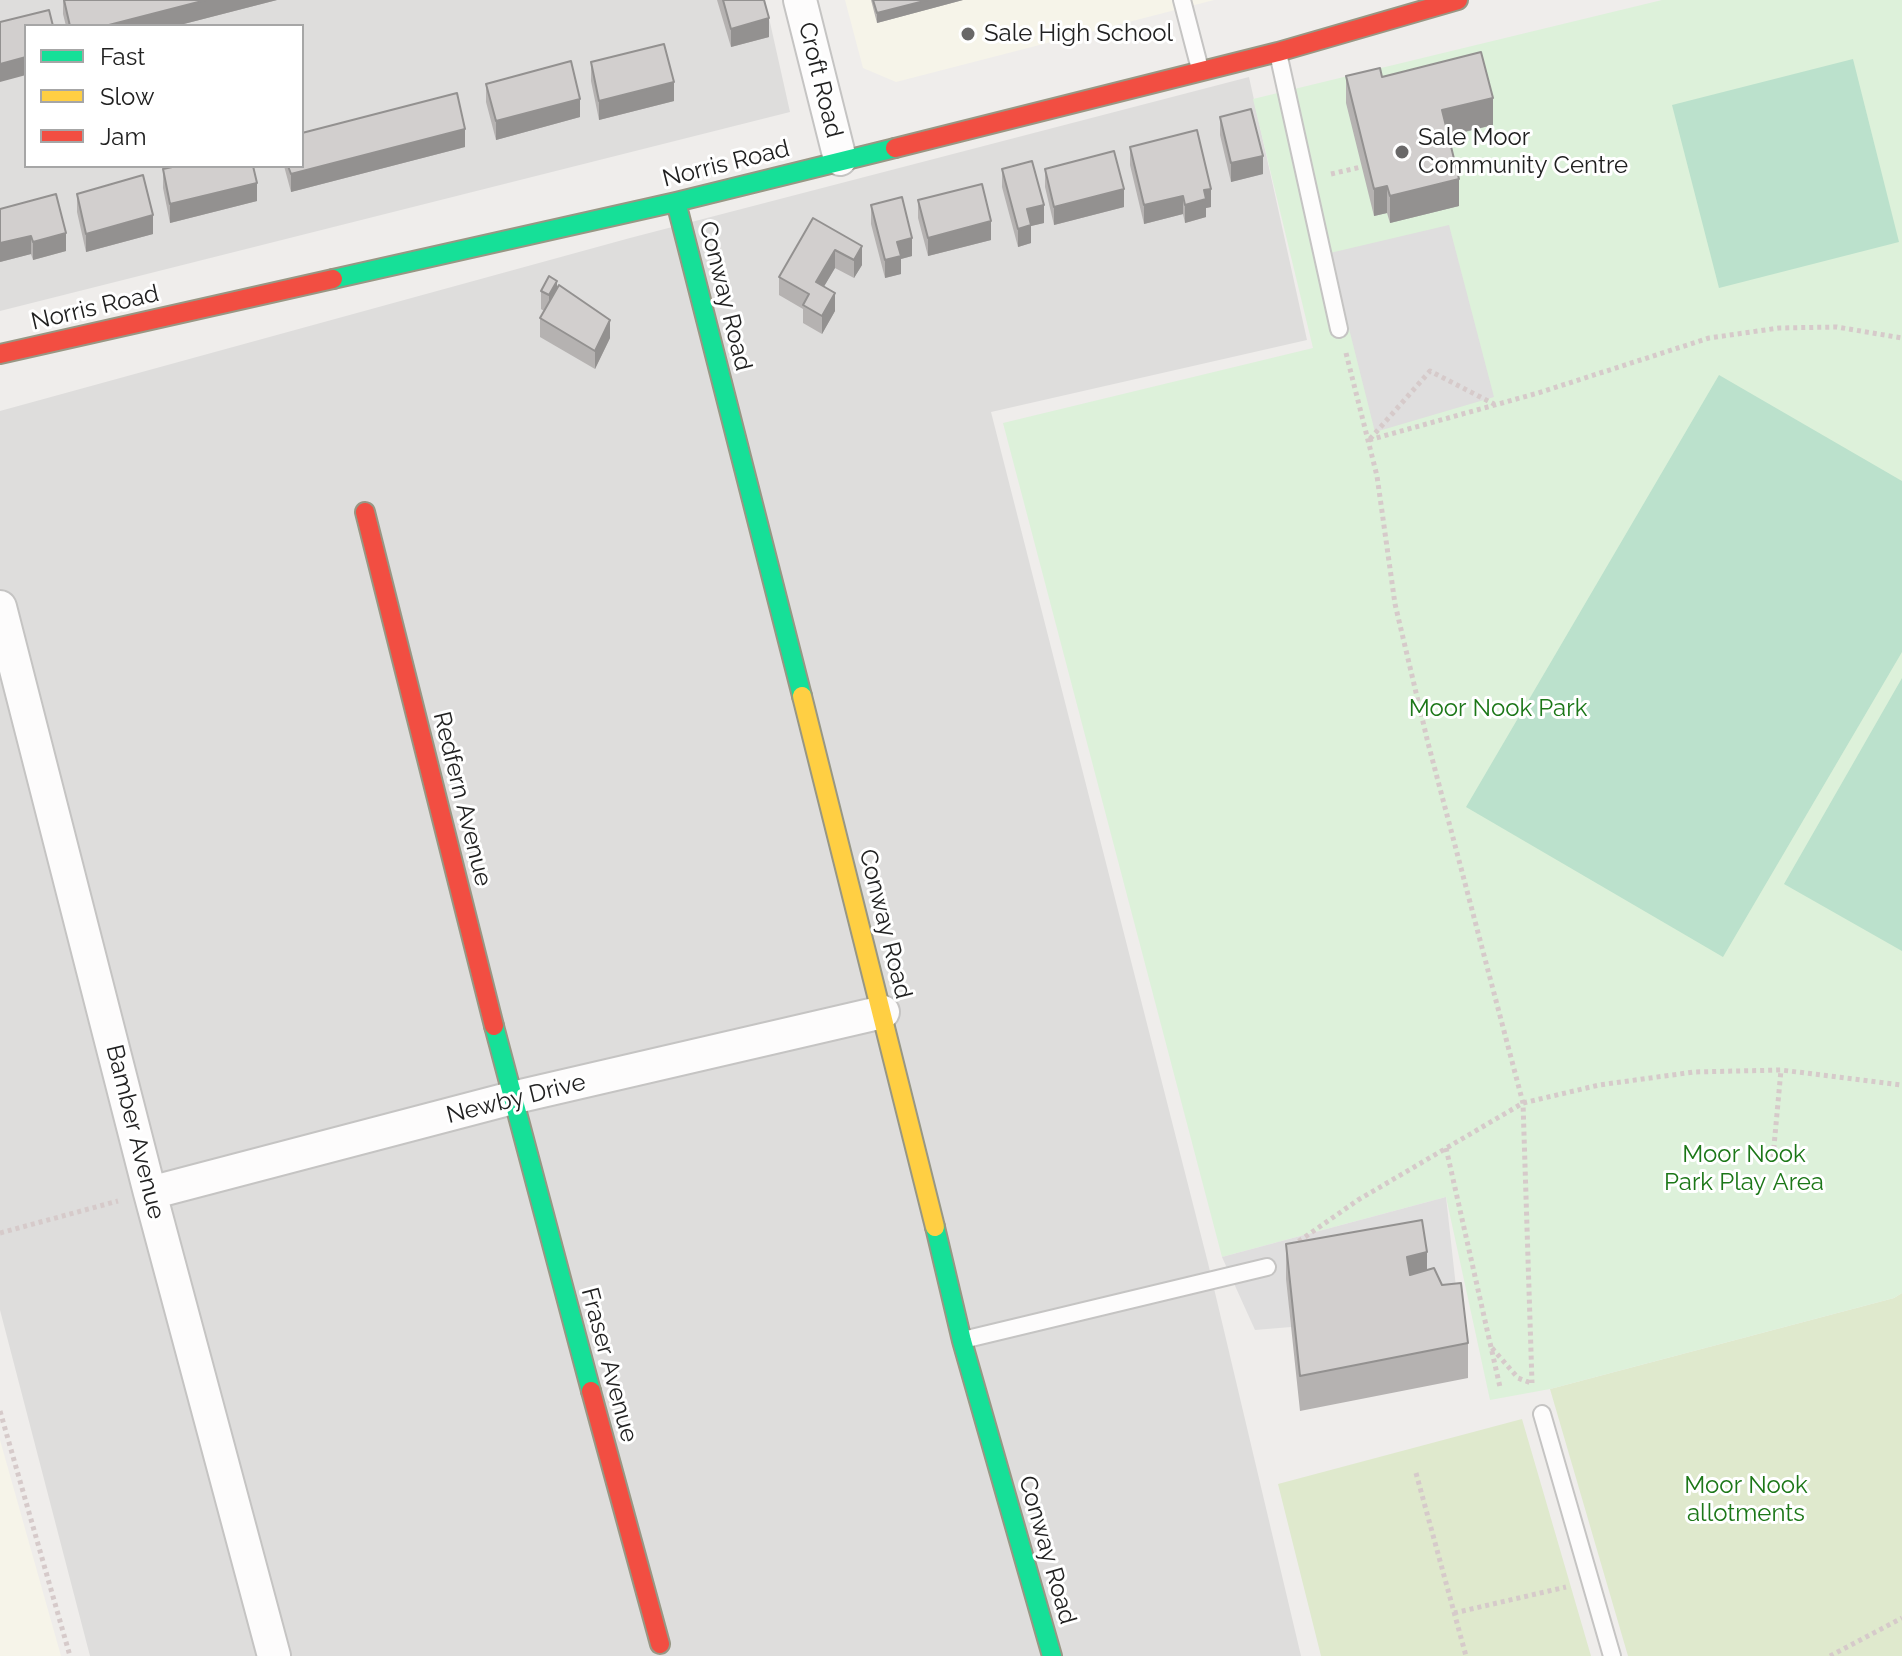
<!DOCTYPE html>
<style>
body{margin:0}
#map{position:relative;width:1902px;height:1656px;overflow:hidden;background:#efedeb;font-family:Raleway,sans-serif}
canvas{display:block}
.legend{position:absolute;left:24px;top:24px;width:280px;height:144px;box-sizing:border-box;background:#fff;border:2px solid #a6a6a6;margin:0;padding:10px 14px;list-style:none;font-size:24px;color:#212121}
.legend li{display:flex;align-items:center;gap:16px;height:40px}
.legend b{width:40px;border:2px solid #a6a6a6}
</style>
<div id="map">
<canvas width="1902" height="1656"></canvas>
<ul class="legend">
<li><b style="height:10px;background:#16e098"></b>Fast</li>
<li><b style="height:10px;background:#ffcf43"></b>Slow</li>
<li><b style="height:10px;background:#f24e42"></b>Jam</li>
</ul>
</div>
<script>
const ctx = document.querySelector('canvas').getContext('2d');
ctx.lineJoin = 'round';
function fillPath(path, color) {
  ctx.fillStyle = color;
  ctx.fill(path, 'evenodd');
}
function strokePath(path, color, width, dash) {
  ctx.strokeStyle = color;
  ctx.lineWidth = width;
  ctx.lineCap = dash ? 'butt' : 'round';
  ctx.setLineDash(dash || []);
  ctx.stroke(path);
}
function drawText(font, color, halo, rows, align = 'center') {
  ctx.font = font + ' Raleway,sans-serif';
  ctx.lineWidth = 6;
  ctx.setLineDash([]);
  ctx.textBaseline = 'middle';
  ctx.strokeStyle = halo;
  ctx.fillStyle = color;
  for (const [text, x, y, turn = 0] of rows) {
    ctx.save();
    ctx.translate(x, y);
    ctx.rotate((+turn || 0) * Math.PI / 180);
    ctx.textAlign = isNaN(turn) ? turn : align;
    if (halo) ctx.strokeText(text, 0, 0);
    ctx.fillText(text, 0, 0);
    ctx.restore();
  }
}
fillPath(new Path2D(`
 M0 0H765L790 112 0 311ZM26 26H302V166H26Z
 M1249 77 1307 340 991 412 1208 1263 1301 1656H90L0 1310V411L630 238Z`), '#dedddc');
fillPath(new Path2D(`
 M845 0H1214L896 82 863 68Z
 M0 1440 61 1656H0Z`), '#f6f4e9');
fillPath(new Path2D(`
 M1902 1293V1656H1628L1550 1389 1894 1298Z
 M1522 1419 1591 1656H1321L1278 1484Z`), '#dfe9cd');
fillPath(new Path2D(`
 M1662 0H1902V1293L1894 1298 1550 1389 1490 1400 1446 1197 1222 1257 1003 423 1313 348 1253 99Z`), '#ddf1da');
fillPath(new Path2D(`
 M1853 59 1899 242 1719 288 1672 105Z
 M1719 375 1902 481V652L1723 957 1466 807Z
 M1902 678V951L1784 884Z`), '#bbe1cc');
fillPath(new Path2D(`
 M1449 225 1494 397 1375 432 1330 253Z
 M1446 1197 1456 1287 1287 1279 1291 1327 1255 1330 1222 1257Z`), '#dfdede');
const lane = new Path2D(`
 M1182 0 1200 69
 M1278 53 1339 329
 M963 1340 1267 1267
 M1542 1414 1612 1656`);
const street = new Path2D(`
 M800 0 840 159
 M0 607 150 1193 274 1656
 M150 1193 512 1098 883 1012`);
const fast = new Path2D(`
 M676 202 802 696
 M333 279 676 202 895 148
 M494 1026 591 1391
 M935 1227 962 1341 1052 1656`);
const slow = new Path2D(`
 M802 696 935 1227`);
const jam = new Path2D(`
 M895 148 1278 52 1458 0
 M0 354 333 279
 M365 512 494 1026
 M591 1391 660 1644`);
strokePath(lane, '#c5c4c3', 20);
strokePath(street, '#c5c4c3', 36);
strokePath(fast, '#989784', 22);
strokePath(slow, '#989784', 22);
strokePath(jam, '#989784', 22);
strokePath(new Path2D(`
 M1331 174 1361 167
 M1346 353 1377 476 1395 604 1428 743 1523 1103 1532 1383
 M1370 439 1430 371 1494 404
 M1369 440 1538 393 1709 338 1779 328 1837 327 1902 338
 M1446 1148 1500 1387
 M1773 1157 1781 1070
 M0 1233 118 1201
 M1292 1246 1358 1200 1523 1103 1599 1085 1694 1072 1781 1070 1902 1085
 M1492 1348 1518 1378 1531 1383
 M0 1411 70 1656
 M1416 1473 1466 1656
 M1454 1613 1566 1587
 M1830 1656 1902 1618`), '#d6caca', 5, [4, 4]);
strokePath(lane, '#fdfcfc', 16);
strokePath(street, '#fdfcfc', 32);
strokePath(fast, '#16e098', 18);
strokePath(slow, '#ffcf43', 18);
strokePath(jam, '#f24e42', 18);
fillPath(new Path2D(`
 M63 0H277L176 26H66L63 14Z
 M717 0H764L769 37 731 47Z
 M871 0H963L877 23Z
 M591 62 674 101 599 120 591 81Z
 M1346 76 1382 77 1493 125 1449 136 1459 206 1390 223 1387 213 1374 216 1346 103Z
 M486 84 580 117 496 140 486 102Z
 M1220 117 1263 174 1231 182 1220 135Z
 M465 147 291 192 284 166H302Z
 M1130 147 1211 207 1206 208V217L1185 223 1183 214 1144 224 1130 165Z
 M163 169 257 201 170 223 163 188Z
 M1002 169 1044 223 1031 226V243L1018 247 1002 187Z
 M1045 169 1124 207 1054 225 1045 187Z
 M56 194 66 251 33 260 31 254 0 262Z
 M77 194 153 234 86 252 77 212Z
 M918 200 991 240 928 256 918 218Z
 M871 205 912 256 901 259V274L885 278 871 224Z
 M813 218 862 265 854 278 835 268 826 283 824 286 835 311 822 334 803 323V309L779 295V277Z
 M557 287 610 338 595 369 540 337V318L544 311 541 309V291Z
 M1286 1244 1427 1270 1468 1343V1378L1300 1411 1286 1279Z`), '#b5b2b1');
fillPath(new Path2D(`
 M206 0H277L176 26H105Z
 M928 0H963L877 23V13Z
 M769 18V37L731 47V29Z
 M26 57V75L0 82V64Z
 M674 82V101L599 120V101Z
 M1493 98V125L1442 137V110Z
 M580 99V117L496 140V121Z
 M465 129V147L291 192V174Z
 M1263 156V174L1231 182V163Z
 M1459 179V206L1390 223V196Z
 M257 183V201L170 223V204Z
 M1387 186V213L1374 216V189Z
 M1124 189V207L1054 225V207Z
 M1211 189V207L1206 208V217L1185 223V205L1204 190Z
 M1183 196V214L1144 224V205Z
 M1044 205V223L1031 226V243L1018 247V229L1027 209Z
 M153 215V234L86 252V234Z
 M991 221V240L928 256V238Z
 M66 233V251L33 260V242Z
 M31 236V254L0 262V243Z
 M912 238V256L901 259V274L885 278V260L897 242Z
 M862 246V265L854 278V260Z
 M835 250V268L816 300V282Z
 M557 281V299L549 313V295Z
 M835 293V311L822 334V316Z
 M610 320V338L595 369V351Z
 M1427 1252V1287L1407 1292V1257Z`), '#939190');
const building = new Path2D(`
 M64 0H206L105 26H70Z
 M723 0H764L769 18 731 29Z
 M873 0H928L877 13Z
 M49 10 53 26H26V57L0 64V22Z
 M664 44 674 82 599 101 591 62Z
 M1481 52 1493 98 1442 110 1459 179 1390 196 1387 186 1374 189 1346 76 1380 68 1382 77Z
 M571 61 580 99 496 121 486 84Z
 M457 93 465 129 291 174 288 166H302V133Z
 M1251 109 1263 156 1231 163 1220 117Z
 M1197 130 1211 189 1204 190 1206 199 1185 205 1183 196 1144 205 1130 147Z
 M1114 151 1124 189 1054 207 1045 169Z
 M1032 161 1044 205 1027 209 1031 225 1018 229 1002 169Z
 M177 166H253L257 183 170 204 163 169Z
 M143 175 153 215 86 234 77 194Z
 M982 184 991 221 928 238 918 200Z
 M56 194 66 233 33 242 31 236 0 243V209Z
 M902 197 912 238 897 242 901 256 885 260 871 205Z
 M813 218 862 246 854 260 835 250 826 265 816 282 835 293 822 316 803 305 809 294 779 277Z
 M549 276 557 281 549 295 541 291Z
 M559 285 610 320 595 351 540 318Z
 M1422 1220 1427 1252 1407 1257 1410 1275 1434 1268 1442 1285 1461 1283 1468 1343 1300 1376 1286 1244Z`);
fillPath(building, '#d2cfce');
strokePath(building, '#939190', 2);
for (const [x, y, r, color] of [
 [968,34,8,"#696868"],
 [1402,152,8,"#696868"]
]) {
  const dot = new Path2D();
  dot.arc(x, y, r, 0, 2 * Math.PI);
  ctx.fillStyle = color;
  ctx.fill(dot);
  strokePath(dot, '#fff', 3);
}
drawText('24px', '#212121', '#fff', [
 ["Sale High School",984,34],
 ["Sale Moor",1418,138],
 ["Community Centre",1418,166]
], 'left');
drawText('24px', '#212121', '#fff', [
 ["Croft Road",820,80,76],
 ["Norris Road",726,164,-14],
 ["Conway Road",725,296,76],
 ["Norris Road",95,308,-13],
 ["Redfern Avenue",462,799,76],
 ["Conway Road",885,924,76],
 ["Newby Drive",516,1099,-14],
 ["Bamber Avenue",135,1132,76],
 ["Fraser Avenue",609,1365,75],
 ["Conway Road",1047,1550,74]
]);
drawText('24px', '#1c7718', '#fff', [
 ["Moor Nook Park",1498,709],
 ["Moor Nook",1744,1155],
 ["Park Play Area",1744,1183],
 ["Moor Nook",1746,1486],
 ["allotments",1746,1514]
]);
</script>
